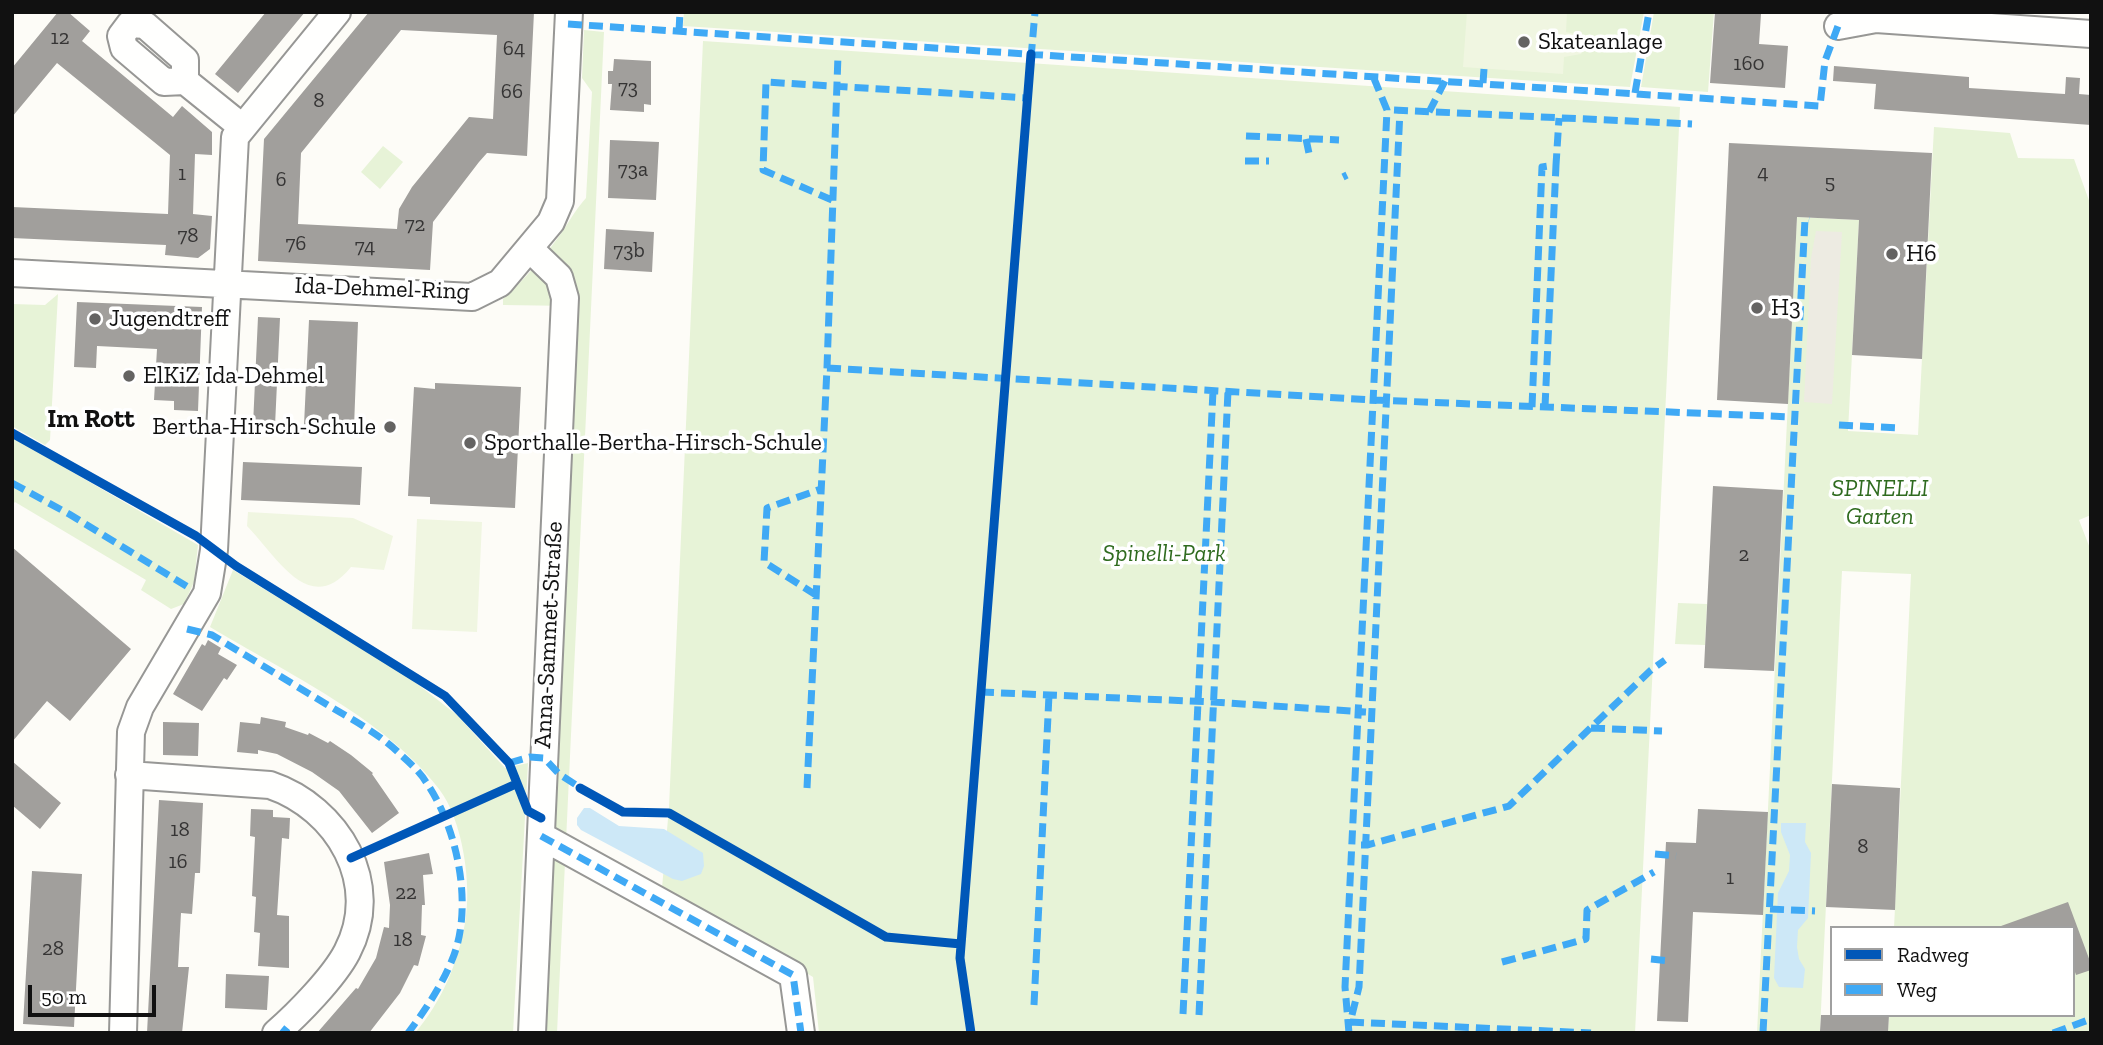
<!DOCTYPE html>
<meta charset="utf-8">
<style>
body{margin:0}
#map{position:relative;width:2103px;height:1045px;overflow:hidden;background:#fdfcf7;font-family:"Zilla Slab",serif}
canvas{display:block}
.frame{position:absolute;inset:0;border:14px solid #111;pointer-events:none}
.legend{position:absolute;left:1830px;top:926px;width:245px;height:91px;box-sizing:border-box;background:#fff;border:2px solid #a0a0a0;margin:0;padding:9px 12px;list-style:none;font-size:21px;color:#111}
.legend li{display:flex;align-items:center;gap:14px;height:35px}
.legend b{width:35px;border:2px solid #a0a0a0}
.scale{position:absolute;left:28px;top:985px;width:128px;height:32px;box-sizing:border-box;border:4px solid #111;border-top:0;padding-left:9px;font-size:21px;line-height:24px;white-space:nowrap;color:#111;-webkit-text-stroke:5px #fff;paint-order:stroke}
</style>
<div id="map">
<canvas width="2103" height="1045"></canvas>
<div class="frame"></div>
<ul class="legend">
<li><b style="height:9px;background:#0057b8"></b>Radweg</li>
<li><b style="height:9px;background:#3fa9f5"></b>Weg</li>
</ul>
<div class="scale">50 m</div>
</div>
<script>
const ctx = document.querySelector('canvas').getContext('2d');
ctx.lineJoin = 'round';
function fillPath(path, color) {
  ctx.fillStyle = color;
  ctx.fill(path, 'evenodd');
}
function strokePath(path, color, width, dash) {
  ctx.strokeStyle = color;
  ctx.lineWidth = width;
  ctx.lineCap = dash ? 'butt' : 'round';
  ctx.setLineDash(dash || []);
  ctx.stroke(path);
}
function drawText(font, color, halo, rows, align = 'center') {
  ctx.font = font + ' "Zilla Slab",serif';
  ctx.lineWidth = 7;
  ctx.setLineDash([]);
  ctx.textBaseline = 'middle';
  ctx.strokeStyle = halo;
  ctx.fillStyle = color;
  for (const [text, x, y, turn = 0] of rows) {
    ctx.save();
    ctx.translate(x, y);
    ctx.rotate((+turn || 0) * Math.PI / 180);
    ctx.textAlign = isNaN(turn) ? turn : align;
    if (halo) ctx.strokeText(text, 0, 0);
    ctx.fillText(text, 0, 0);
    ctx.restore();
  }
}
fillPath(new Path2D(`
 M684 12H1644L1630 87 683 26Z
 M1654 12H1714L1708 92 1641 87Z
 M584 30 604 32 557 1033H540L572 306 503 305V299C524 280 549 252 564 229 572 217 577 208 586 198L592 92 582 78Z
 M703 41 1680 107 1635 1033H819L813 977 662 888 669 807Z
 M1934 127 2010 133 2018 158 2074 159 2091 206V515L2079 520 2091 551V1033H1888L1889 1015H2073V928H1894L1911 574 1842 571 1820 1030 1860 1033H1757L1797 217 1859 220 1848 431 1918 435Z
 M383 146 403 162 380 189 361 172Z
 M58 294 50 440 45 445 12 426V304L45 305Z
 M12 437 198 545 194 582 184 604 171 609 141 590 146 580 15 502 12 505Z
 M233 570 411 679 457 715 505 768 528 763 513 1033H415C442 1001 458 963 465 923 472 885 463 820 439 789 387 720 285 672 210 627Z
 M1678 603 1707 604 1705 645 1675 644Z`), '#e7f3d7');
fillPath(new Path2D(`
 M1467 12H1567L1566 32C1576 34 1581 35 1585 46L1581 54 1564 57 1563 74 1463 67Z
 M248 512 353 518 393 536 384 570 351 567C309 619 276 555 247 526Z
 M417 519 482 522 477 632 412 629Z`), '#f0f6e1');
fillPath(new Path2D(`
 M1816 231 1842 232 1832 404 1804 402 1811 258Z`), '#edebe2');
fillPath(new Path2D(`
 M584 808H590L619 826 664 829 703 853 704 866 701 874 682 881 673 879 581 830 577 825V818Z
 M1781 823H1806L1805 842 1811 853 1808 918 1798 930 1797 947 1799 959 1805 969 1803 988 1779 987 1774 978 1778 893 1789 871 1790 855 1781 832Z`), '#cde8f7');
fillPath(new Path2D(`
 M58 12H68L90 31 82 41 173 117 182 106 212 132V155L195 154 193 214 212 216 210 249 198 258 165 255 166 245 12 238V207L168 214 170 155 57 63 12 117V68Z
 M266 12H305L238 93 215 74Z
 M369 12H534L527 156 487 153 479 162 433 222 430 270 258 261 264 139ZM401 30 497 35 493 119 469 117 412 187 399 209 397 229 298 224 301 153Z
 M1715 12 1761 14 1759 44 1788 46 1785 88 1710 83Z
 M614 59 651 61V105L644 104V112L610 110 612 84H608V71H613Z
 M1834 66 1969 77V88L2065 94 2066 77 2080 78 2079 94 2091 95V125L1874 109 1876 84 1833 81Z
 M610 140 659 142 656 200 608 198Z
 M1729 143 1932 153 1922 359 1852 355 1859 220 1797 217 1788 404 1717 400Z
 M606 229 654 232 652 272 604 269Z
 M77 302 202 307 198 411 174 410V401L154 400 157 349 97 346 96 368 74 367Z
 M258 317 280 318 275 426 253 425Z
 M309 320 358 322 354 427 304 425Z
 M435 383 521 387 515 508 430 504V497L408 496 414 387 435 389Z
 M243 462 362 467 360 505 241 500Z
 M1713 486 1783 490 1774 671 1704 668Z
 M12 547 131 649 70 721 47 701 12 742Z
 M208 640 221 648 218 654 237 665 227 680 224 678 202 711 173 694 202 644 205 646Z
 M261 717 286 722 285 727 308 735 309 733 328 743 330 741 351 755 373 773 372 774 399 813 372 833 339 791 312 772 277 754 258 750V754L237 752 240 722 260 724Z
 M163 722 199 723 198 756 163 755Z
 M12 761 61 803 40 829 12 805Z
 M1832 784 1900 788 1895 910 1826 907Z
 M159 800 203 803 200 873H195L192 914 181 913 178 967H189L182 1033H147Z
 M251 809 273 810V817L290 818 289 839 282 838 277 915 289 916V968L258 966 260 933 254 932 256 897 252 896 255 837 250 836Z
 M1698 809 1768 812 1763 915 1693 912 1688 1022 1657 1021 1666 842 1696 843Z
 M429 853 433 874 423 875 425 905H422L421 935 426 936 418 966 414 965 400 993 369 1033H317L356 988 358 989 376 958 384 927 389 928 390 905 384 862Z
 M32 871 82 874 74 1027 23 1024Z
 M2068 902 2091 964V970L2076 975 2073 966V928H2001V926Z
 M226 974 269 976 267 1010 225 1008Z
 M1821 1015H1889L1888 1033 1820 1031Z`), '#a19f9c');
const minor = new Path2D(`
 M1838 26 1876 19 2091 34
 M185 81V60L145 25 130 24 121 36 124 48 164 82 185 81 242 127
 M530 249 559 277 565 298 532 1033
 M12 273 472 297 500 283 551 222 560 201 569 12
 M129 775 270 785C338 808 383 884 347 952 334 977 298 1014 276 1033
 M541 836 793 975 801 1033
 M123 1033 131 732 140 707 207 593 214 550 235 137 337 12`);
strokePath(minor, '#979795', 30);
strokePath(minor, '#fffffe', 26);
strokePath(new Path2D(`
 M568 24 1820 106 1825 61 1838 26
 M679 31 680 12
 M1031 58 1035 12
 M1483 83 1484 69
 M1635 93 1649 12
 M1394 110 1692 124
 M1429 112 1445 81
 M1246 136 1339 140
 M1306 139 1310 158
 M1245 161H1269
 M1343 177 1347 175
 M832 200 763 170 766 82 1028 98
 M827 368 1374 400 1793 417
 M1532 407 1542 167 1556 165 1559 118
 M1545 407 1556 165
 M1839 425 1901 428
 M12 483 69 514 191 589
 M816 595 764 562 767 508 821 489
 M187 629 212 635C250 658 288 681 326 704 351 719 380 734 401 755 410 763 420 772 426 782 457 827 473 903 454 955 443 984 426 1009 408 1033
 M980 692 1213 702 1366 712
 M1591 728 1662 731
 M509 763 530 757 544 758 559 774 584 790
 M807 788 827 368 838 55
 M541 836 793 975 801 1033
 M1361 845H1367L1509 806 1651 670 1665 660
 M1655 854 1676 856
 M1770 909 1815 911
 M1651 959 1671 961
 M1502 962 1586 939 1587 910 1654 872
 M1034 1005 1049 695
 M1183 1014 1213 391
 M1199 1015 1228 391
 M1352 1015 1359 987 1400 110
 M1350 1022 1591 1033
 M282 1028 288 1033
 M1349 1033 1345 987 1387 110 1373 76
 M1763 1033 1805 219 1809 220
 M2053 1033 2091 1019`), '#3fa9f5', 7, [14, 7]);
strokePath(new Path2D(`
 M12 433 196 536 236 566 445 696 509 763 528 811 541 818
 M580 788 623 812 669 813 886 937 961 944
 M351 858 516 784
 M971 1033 960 958 1031 54`), '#0057b8', 9);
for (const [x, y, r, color] of [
 [1524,42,7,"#646362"],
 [1892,254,7,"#646362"],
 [1757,308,7,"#646362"],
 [95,319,7,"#646362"],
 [129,376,7,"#646362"],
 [390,427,7,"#646362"],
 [470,443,7,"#646362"]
]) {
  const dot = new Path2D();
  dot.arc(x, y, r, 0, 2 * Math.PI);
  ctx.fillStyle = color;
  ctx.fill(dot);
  strokePath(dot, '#fff', 2.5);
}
drawText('21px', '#353434', null, [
 ["12",60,38],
 ["64",514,49],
 ["160",1749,64],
 ["73",628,88],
 ["66",512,92],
 ["8",319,101],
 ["73a",633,170],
 ["4",1763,173],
 ["1",182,174],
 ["6",281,180],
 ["5",1830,183],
 ["72",415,225],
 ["78",188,236],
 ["76",296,244],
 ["74",365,247],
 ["73b",629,251],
 ["2",1744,555],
 ["18",180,830],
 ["8",1863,847],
 ["16",178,862],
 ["1",1730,878],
 ["22",406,893],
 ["18",403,940],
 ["28",53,949]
]);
drawText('24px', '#111', '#fff', [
 ["Skateanlage",1538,42],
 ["H6",1906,254],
 ["H3",1771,308],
 ["Jugendtreff",109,319],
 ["ElKiZ Ida-Dehmel",143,376],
 ["Bertha-Hirsch-Schule",376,427,"right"],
 ["Sporthalle-Bertha-Hirsch-Schule",484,443]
], 'left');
drawText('24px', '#111', '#fff', [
 ["Ida-Dehmel-Ring",382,289,2],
 ["Anna-Sammet-Straße",549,635,-87]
]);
drawText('italic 24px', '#2f6b1f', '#fff', [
 ["SPINELLI",1880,489],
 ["Garten",1880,517],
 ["Spinelli-Park",1164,554]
]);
drawText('bold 26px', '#111', '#fff', [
 ["Im Rott",91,420]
]);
</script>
